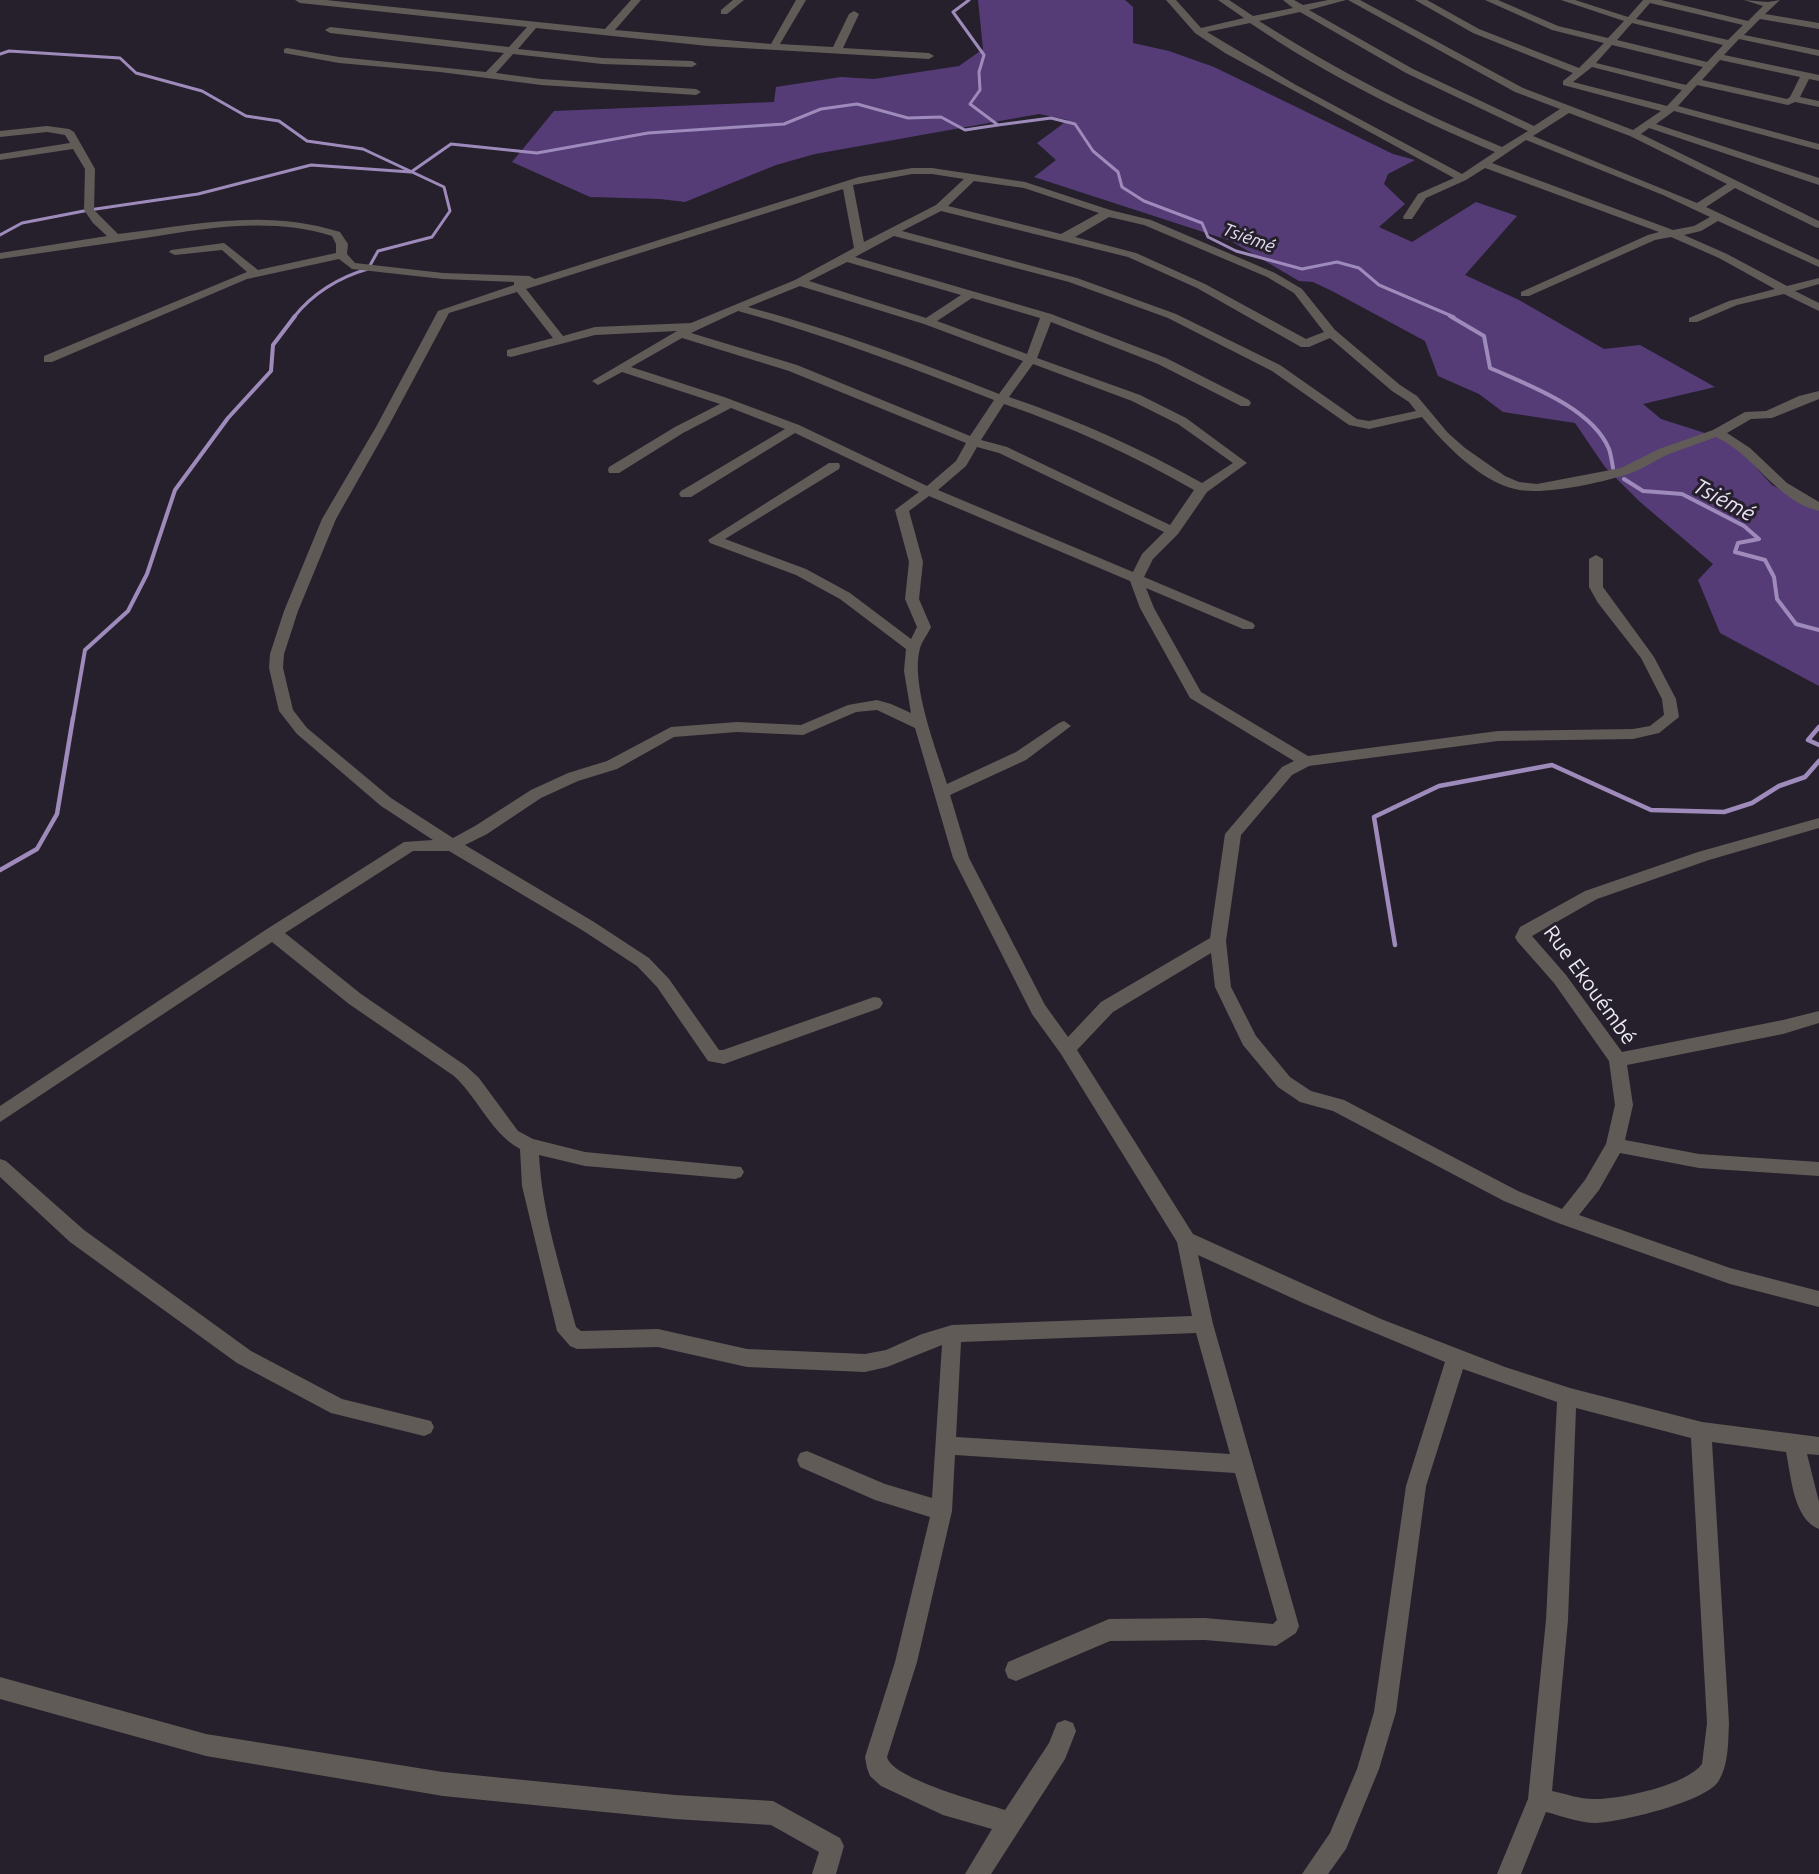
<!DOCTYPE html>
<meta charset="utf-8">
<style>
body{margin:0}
canvas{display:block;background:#25202c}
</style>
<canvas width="1819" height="1874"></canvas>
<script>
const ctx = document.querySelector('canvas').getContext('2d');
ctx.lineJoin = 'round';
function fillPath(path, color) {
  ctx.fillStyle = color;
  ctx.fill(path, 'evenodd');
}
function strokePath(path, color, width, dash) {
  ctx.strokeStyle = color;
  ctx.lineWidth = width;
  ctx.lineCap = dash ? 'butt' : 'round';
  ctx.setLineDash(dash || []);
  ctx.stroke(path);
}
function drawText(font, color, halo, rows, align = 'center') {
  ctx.font = font + ' Ubuntu,sans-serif';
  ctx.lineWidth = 6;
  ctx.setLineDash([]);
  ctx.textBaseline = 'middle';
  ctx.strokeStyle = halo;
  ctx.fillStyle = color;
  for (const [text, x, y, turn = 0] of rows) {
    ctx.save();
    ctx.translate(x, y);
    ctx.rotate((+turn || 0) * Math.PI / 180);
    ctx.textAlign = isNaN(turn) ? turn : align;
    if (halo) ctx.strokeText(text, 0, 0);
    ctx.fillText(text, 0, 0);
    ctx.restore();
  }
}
fillPath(new Path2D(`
 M978 0H1125L1133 7V43L1169 51 1214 67 1393 154 1415 160 1388 174 1384 184 1405 204 1379 227 1412 242 1476 202 1517 216 1465 275 1519 300 1604 349 1640 345 1715 387 1643 404 1661 419 1733 442 1772 485 1819 510V686L1720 633 1698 580 1713 564 1639 501 1605 467 1575 423 1503 412 1479 394 1438 376 1425 341 1332 291 1313 282 1299 281 1231 241 1034 177 1056 160 1037 143 1068 120 1039 114 815 154 776 165 685 202 660 199 590 197 512 162 554 111 774 102 776 87 841 77 874 79 959 66 983 49Z`), '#553c77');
strokePath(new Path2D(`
 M969 0 953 12 984 55 979 72 980 90 970 104 998 125 1051 118 1075 124 1093 151 1118 172 1122 187 1144 201 1202 223 1208 237 1236 251 1302 269 1337 262 1359 268 1379 285 1454 317
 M0 54 9 51 120 58 136 73 202 91 246 116 279 121 307 141 363 149 444 187 450 211 432 237 378 251 368 269C339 277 312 294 294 317
 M0 235 22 223 89 210 198 194 311 165 411 172 451 144 537 153 648 133 784 124 821 109 857 104 908 118 941 117 965 130 998 125`), '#9e8abb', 3);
strokePath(new Path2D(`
 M1450 316 1484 336 1490 368C1528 385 1592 408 1609 449 1611 455 1612 462 1613 468
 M1624 479 1643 491 1682 494 1744 526 1759 539 1738 543 1735 552 1765 560 1774 577 1777 599 1796 624 1819 630
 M73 719 85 650 128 611 147 574 175 490 228 418 271 371 273 345 295 316`), '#9e8abb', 4);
strokePath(new Path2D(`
 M1819 727 1808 740 1819 745
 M0 870 37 849 57 814 73 718
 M1395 945 1374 817 1439 786 1552 765 1651 810 1724 812 1752 803 1779 786 1805 777 1819 761`), '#9e8abb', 4.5);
fillPath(new Path2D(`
 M295 0H326L605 29 631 0H641L615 30 771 44 796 0H806L780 44 833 47 849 14 854 11 859 14 843 48 929 53 934 56 929 59 708 46 536 28 518 49 602 58 692 61 697 64 692 67 602 64 513 54 496 73 541 79 696 89 701 92 696 95 541 85 440 72 339 63 284 53V49L287 48 339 57 486 72 504 53 330 33 325 30 330 27 509 47 527 27 300 3Z
 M733 0H744L727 14H721V10Z
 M1166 0H1176L1201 28 1244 18 1218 0H1229L1253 16 1293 8 1283 0H1294L1303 5 1328 0H1346L1309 10 1413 69 1534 126 1560 109 1515 92 1348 0H1360L1523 88 1633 130 1661 111 1563 85V81L1573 73 1473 33 1415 0H1427L1479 29 1579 68 1604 43 1552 30 1485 0H1498L1558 26 1608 38 1624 21 1561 0H1575L1628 17 1643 0H1661L1748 21 1763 6 1744 0 1768 2 1780 0 1765 14 1819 23V29L1760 19 1744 35 1819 50V56L1739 39 1724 55 1819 75V81L1809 79 1800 97 1819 101V107L1795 102 1788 105 1697 85 1678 106 1819 144V150L1674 111 1656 124 1819 178V185L1649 128 1641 134 1819 221V228L1815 227 1735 188 1706 207 1819 260V267L1718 221 1701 231 1684 235 1727 254 1787 286 1819 278V284L1795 291 1819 303V311L1784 294 1737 305 1697 322H1689V318L1729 301 1775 289 1719 258 1671 237 1655 240 1529 296H1521V292L1648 235 1659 232 1485 168 1466 180 1426 198 1412 219H1404L1403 217 1418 194 1454 178 1225 53 1195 33ZM1650 3 1743 25 1728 40 1636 19ZM1300 12 1406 73 1528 131 1502 147C1417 112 1336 70 1259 21ZM1250 23C1326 75 1410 116 1495 152L1462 174 1296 85 1207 32ZM1632 23 1723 45 1707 62 1617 40ZM1612 45 1703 67 1686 85 1596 63ZM1720 60 1800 77 1790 97 1787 99 1702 80ZM1592 67 1682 90 1667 106 1573 82ZM1569 113 1630 136 1727 184 1697 203 1533 136ZM1526 140 1663 195 1710 217 1694 226 1673 230 1492 163Z
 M47 126 69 129 74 132 95 169 94 210 118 234C195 225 264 208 340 232L348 244 347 254 355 263 443 273 529 276 535 279 859 177 912 168H932L1025 182 1110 210 1151 220 1275 273 1302 289 1335 330 1400 385 1417 396 1448 433 1465 448 1505 476 1519 482 1537 484 1621 468 1659 449 1713 430 1745 412 1766 411 1799 396 1819 391V399L1772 418 1751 419 1727 433 1750 448 1787 483 1819 502V511C1775 500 1755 455 1716 437 1701 443 1684 448 1669 454 1655 460 1642 470 1628 474 1600 483 1542 496 1515 489 1480 481 1444 444 1422 417L1369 429 1349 425 1272 371 1168 318 1069 282 894 236 855 257 1051 314 1166 358 1249 400 1251 403 1249 406H1241L1158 364 1051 322 1037 358 1140 395 1186 418 1247 463 1207 492 1178 534 1153 559 1144 577 1253 623 1255 626 1253 629H1243L1146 588 1154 608 1201 692 1308 756 1498 731 1633 729 1650 726 1664 715 1662 699 1641 658 1598 603 1589 587V559L1596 555 1603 559V587L1654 657 1676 699 1679 717 1659 733 1633 739 1498 741 1309 766 1292 775 1241 835 1226 941 1231 987 1256 1036 1290 1077 1311 1091 1344 1100 1518 1191 1562 1209 1585 1180 1606 1144 1615 1105 1609 1061 1554 983 1517 941 1515 937 1520 927 1585 891 1698 852 1819 818V828L1709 860 1597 899 1532 936 1566 975 1622 1052 1783 1020 1819 1011V1023L1783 1034 1627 1065 1633 1105 1625 1140 1699 1154 1819 1162V1176L1699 1168 1620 1153 1599 1190 1579 1215 1730 1268 1819 1291V1307L1730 1284 1558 1223 1504 1201 1333 1111 1300 1102 1278 1087 1243 1045 1215 987 1211 953 1113 1012 1077 1050 1193 1234 1381 1319 1505 1367 1570 1388 1702 1422 1819 1437V1455L1807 1454 1819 1502V1529C1793 1519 1791 1475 1786 1452L1712 1442 1729 1723C1728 1742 1729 1765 1718 1782 1704 1802 1621 1822 1596 1823 1579 1823 1562 1816 1546 1812L1521 1874H1497L1528 1799 1546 1620 1557 1402 1463 1369 1426 1486 1396 1712 1379 1769 1346 1849 1328 1874H1302L1330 1833 1357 1769 1374 1712 1406 1486 1445 1362 1303 1303 1198 1255 1213 1324 1299 1626 1296 1633 1276 1646 1205 1640 1110 1641 1016 1681 1008 1678 1005 1670 1008 1662 1109 1619 1205 1618 1273 1624 1277 1620 1235 1473 955 1455 952 1511 917 1662 887 1757C892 1779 984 1803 1005 1810L1049 1743 1057 1723 1065 1720 1073 1723 1076 1731 1065 1759 991 1874H965L992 1829 943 1815 881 1786 870 1776 867 1768 865 1757 895 1662 930 1517 875 1500 800 1467 797 1460 800 1453 807 1451 885 1484 932 1498 942 1345 887 1367 865 1372 747 1367 658 1347 577 1349 570 1346 557 1331 522 1186 520 1149C491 1133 478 1098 454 1076L349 1004 272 942 0 1122V1106L267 929 404 842 433 840 381 806 297 734 279 711 269 668 270 654 284 611 322 519 376 427 438 311 514 285V282L443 279 352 269 339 259 247 279 52 362H44V356L247 272 222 250 175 255 169 252 171 250 224 243 258 270 336 253V244L332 236C270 217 208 228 145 238 97 245 48 252 0 259V253L107 236 93 223 84 210 85 169 73 149 0 160V154L70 143 65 135 47 132 0 137V131ZM912 174H932L964 179 936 205 864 242 853 185ZM974 181 1024 188 1099 213 1061 234 948 206ZM843 189 854 248 795 280 691 323 595 327 563 336 526 289ZM941 211 1128 257 1197 288 1301 347H1309L1330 338 1392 391 1409 402 1416 411 1369 421 1357 419 1280 365 1176 314 1077 278 902 231ZM1109 217 1144 225 1267 277 1294 293 1324 332 1306 339 1205 284 1136 253 1075 237ZM847 262 961 295 926 318 809 281ZM800 286 924 324 1023 361 999 394C916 361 835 330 748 307ZM517 292 553 338 507 350V356L511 357 595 335 677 331 592 381 598 385 622 372 720 404 675 427 609 467 608 470 609 473H619L683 433 731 408 785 429 681 491 679 494 681 497H691L795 433 919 492 895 510 909 562 905 599 917 627 911 639 850 593 806 569 725 539 839 469 840 466 839 463H829L708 540 710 543 796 575 840 599 906 649 904 671 911 713 891 704 877 700 848 705 801 725 737 722 671 727 607 761 568 773 531 790 475 826 453 838 391 798 307 728 293 710 283 668 284 654 298 611 336 519 388 427 449 313ZM972 298 1040 318 1027 354 937 321ZM738 311C826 335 910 367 994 400L970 436 797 365 691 333ZM682 338 789 371 966 443 956 461 927 486 799 425 724 397 631 367ZM1033 364 1132 401 1178 424 1233 463 1202 483C1140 448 1077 420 1009 397ZM1004 404C1071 427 1133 455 1194 490L1170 525 1007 447 981 440ZM977 447 999 453 1164 532 1142 554 1133 572 938 490 966 466ZM929 496 1130 581 1140 608 1190 698 1294 761 1282 767 1225 834 1210 938 1101 1002 1068 1037 1045 1005 969 858 950 795 1026 760 1071 726 1064 721 1059 723 1016 752 947 784C936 749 910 683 920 648 922 641 928 634 931 627L919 599 923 562 909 511ZM877 710 915 728 953 858 1032 1014 1061 1054 1177 1242 1192 1316 952 1325 922 1334 886 1350 865 1354 747 1349 658 1329 581 1331 576 1327C561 1270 542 1213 539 1155L585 1166 735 1179 741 1177 744 1172 741 1167 585 1152 533 1139 518 1131 479 1078 466 1066 361 994 285 933 413 851H449L582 930 637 966 657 987 708 1061 724 1064 880 1008 883 1003 880 998 874 997 723 1050H719L669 979 649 958 594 922 465 845 487 834 541 798 578 781 617 769 674 737 737 732 803 735 856 712ZM1196 1333 1230 1454 956 1437 961 1342ZM1576 1408 1691 1438 1707 1723 1702 1764C1687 1785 1619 1800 1593 1799 1580 1799 1566 1794 1552 1791L1568 1620Z
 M0 1159 6 1161 84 1230 251 1351 342 1399 431 1421 434 1427 431 1433 424 1436 331 1413 237 1363 70 1242 0 1177Z
 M0 1677 206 1734 443 1772 675 1795 773 1801 840 1838 844 1846 836 1874H812L819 1852 771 1825 675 1819 443 1796 206 1756 0 1699Z`), '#605b56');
drawText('italic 18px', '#e7e0f3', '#25202c', [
 ["Tsiémé",1249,238,20]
]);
drawText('21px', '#edebf3', '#25202c', [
 ["Rue Ekouémbé",1590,985,54]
]);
drawText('italic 22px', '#e7e0f3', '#25202c', [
 ["Tsiémé",1724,500,28]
]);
</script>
